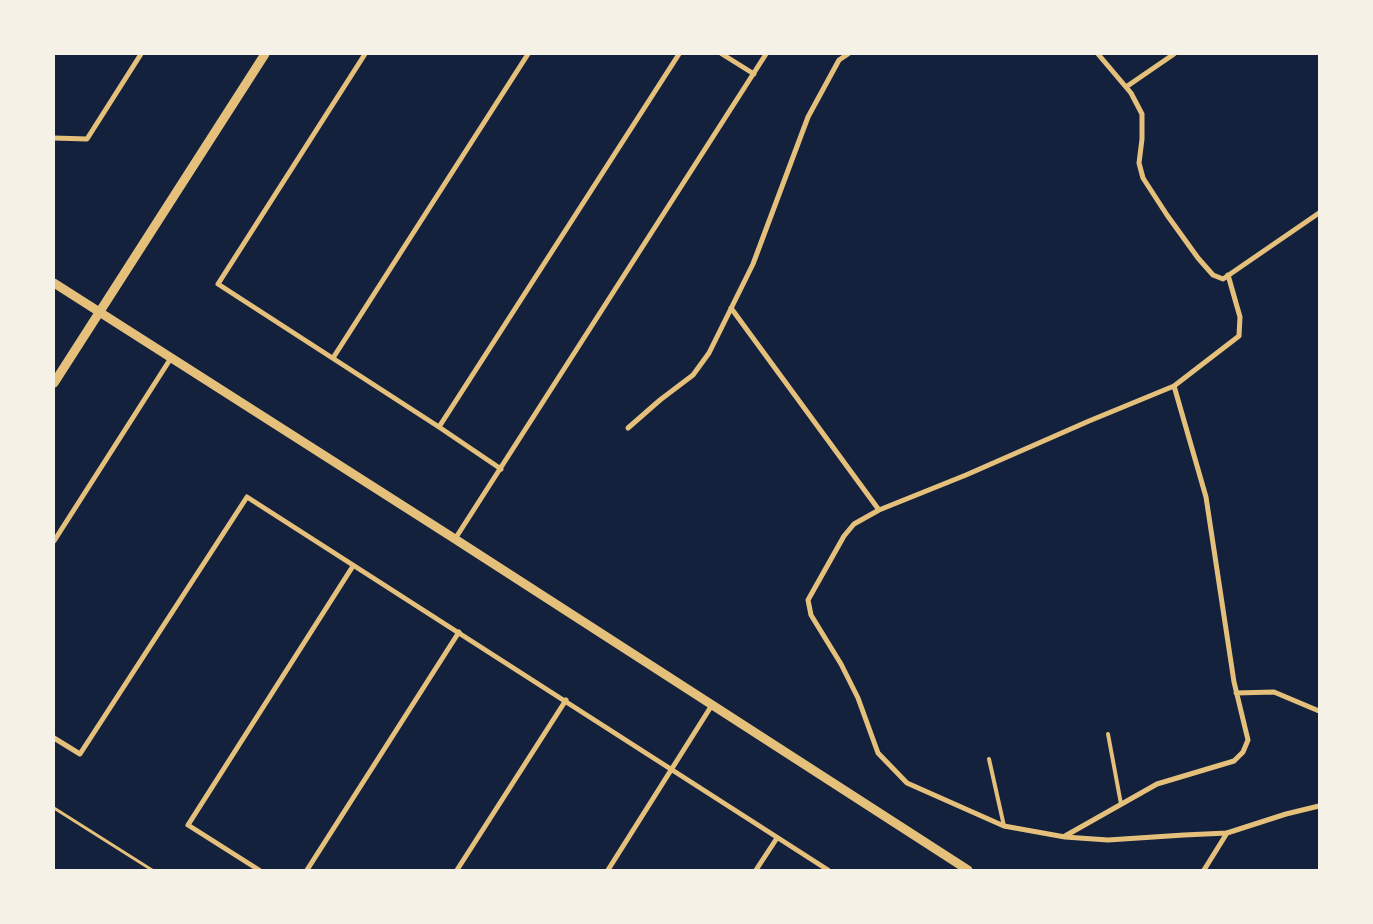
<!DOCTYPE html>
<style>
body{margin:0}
#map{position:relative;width:1373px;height:924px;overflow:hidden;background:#14213d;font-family:Montserrat,sans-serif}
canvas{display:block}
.frame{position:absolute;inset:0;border:55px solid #f6f1e7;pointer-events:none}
</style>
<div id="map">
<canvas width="1373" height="924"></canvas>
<div class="frame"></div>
</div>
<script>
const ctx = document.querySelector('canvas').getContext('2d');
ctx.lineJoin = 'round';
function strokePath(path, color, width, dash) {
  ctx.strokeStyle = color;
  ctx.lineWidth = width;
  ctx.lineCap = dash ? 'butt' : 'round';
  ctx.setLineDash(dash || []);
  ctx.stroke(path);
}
strokePath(new Path2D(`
 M54 808 152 870`), '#e5c07b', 3);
strokePath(new Path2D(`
 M1108 734 1121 804
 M989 759 1004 826`), '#e5c07b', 4);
strokePath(new Path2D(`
 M365 54 218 284 439 427 501 469
 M722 54 754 74
 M1098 54 1131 93 1142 114V139L1139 163 1143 178 1167 215 1198 258 1213 275 1223 279 1319 213
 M1126 87 1174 54
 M54 138 87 139 141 54
 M1228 275 1240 317 1239 336 1174 386 1089 421 966 475 879 510 854 524 844 536 808 600 811 615 841 664 858 698 878 753 907 783 1004 826 1065 837 1108 840 1184 835 1227 833 1286 814 1319 806
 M731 308 879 510
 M333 358 528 54
 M439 427 679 54
 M628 428 660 400 693 375 709 353 753 264 808 117 839 60 848 54
 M455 539 766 54
 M54 541 171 358
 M1236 693 1274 692 1319 711
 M54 738 80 754 247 497 828 870
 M1065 836 1157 784 1234 761 1243 752 1248 740 1234 682 1206 497 1174 386
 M259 870 188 825 353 566
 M307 870 459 632
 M457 870 566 700
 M608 870 712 705
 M756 870 777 838
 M1204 870 1227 833`), '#e5c07b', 5);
strokePath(new Path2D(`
 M54 283 455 539 968 870
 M54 383 265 54`), '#e5c07b', 9);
</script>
